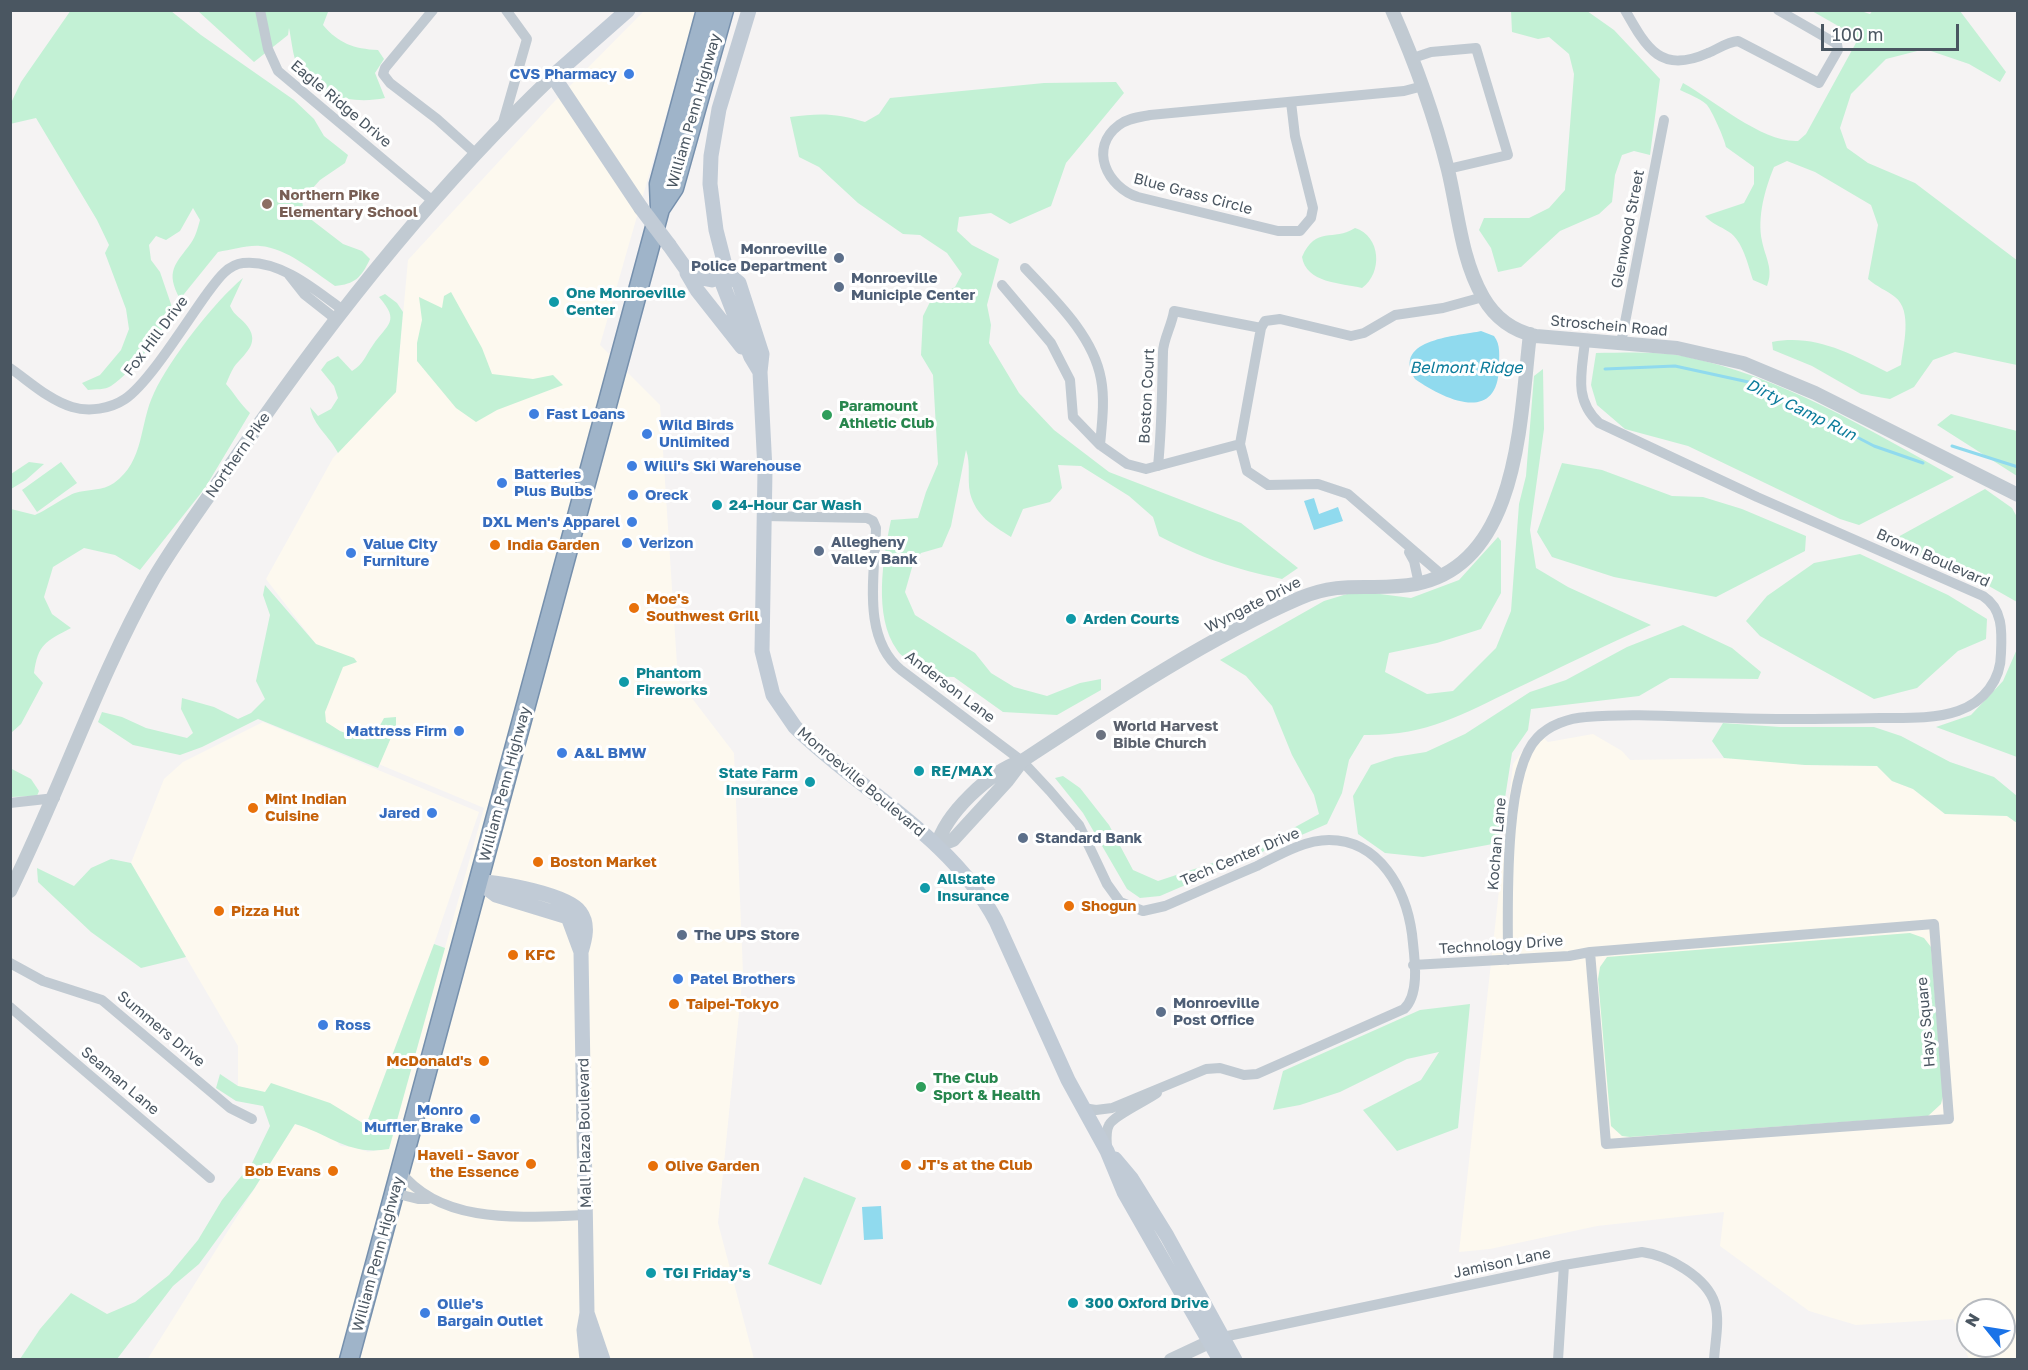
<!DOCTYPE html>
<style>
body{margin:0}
#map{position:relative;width:2028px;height:1370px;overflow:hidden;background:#f5f3f3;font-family:"Golos Text",sans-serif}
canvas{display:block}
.frame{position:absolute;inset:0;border:12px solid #4a5661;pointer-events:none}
.north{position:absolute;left:1956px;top:1298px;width:60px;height:60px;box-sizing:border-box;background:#fff;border:2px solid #b7bbc0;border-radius:50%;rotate:300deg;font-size:16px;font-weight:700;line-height:24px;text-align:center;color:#4a5661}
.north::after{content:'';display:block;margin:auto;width:21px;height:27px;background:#1a73e8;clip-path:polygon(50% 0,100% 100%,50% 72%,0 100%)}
.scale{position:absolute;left:1821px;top:24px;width:138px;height:27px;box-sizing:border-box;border:3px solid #4a5661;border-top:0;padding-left:8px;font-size:18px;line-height:21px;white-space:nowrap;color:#4a5661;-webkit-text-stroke:4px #fff;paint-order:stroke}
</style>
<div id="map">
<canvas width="2028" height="1370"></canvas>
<div class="frame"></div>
<div class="north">N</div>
<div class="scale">100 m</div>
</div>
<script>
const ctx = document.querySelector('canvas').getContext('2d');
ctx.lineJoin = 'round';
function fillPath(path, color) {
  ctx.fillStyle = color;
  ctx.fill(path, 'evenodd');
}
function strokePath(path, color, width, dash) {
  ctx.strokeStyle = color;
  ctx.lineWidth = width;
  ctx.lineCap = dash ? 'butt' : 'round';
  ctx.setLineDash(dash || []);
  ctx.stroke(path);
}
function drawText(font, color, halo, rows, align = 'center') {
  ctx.font = font + ' "Golos Text",sans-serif';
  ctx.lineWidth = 6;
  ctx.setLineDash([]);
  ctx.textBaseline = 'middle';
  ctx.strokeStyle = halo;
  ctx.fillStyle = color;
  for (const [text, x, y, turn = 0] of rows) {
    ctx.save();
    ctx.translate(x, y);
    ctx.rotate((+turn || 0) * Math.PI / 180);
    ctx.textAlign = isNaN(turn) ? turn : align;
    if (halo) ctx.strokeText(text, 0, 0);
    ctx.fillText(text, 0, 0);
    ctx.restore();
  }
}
fillPath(new Path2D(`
 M644 11H696L600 345 660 405 678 680 734 753 743 973 718 1223 754 1359 147 1360 295 1124 330 1136 341 1146 353 1147 368 1152 389 1148 484 808 266 717 322 652 266 579 333 458 396 392 408 260 551 105Z
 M263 722 479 812 434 944 366 1125 348 1116 238 1086V1046L131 863 164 779 183 762Z
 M1537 731 1548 742 1593 734 1622 751 1630 760 1742 758 1805 765 1877 766 1892 781 1913 789 1945 814 2007 816 2017 823V1359H1969L1953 1319 1856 1325 1809 1311 1720 1246 1724 1212 1597 1226 1490 1249 1459 1252 1513 764ZM1968 1310H2004V1346H1968Z`), '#fdf9ef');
fillPath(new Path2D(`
 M71 10 171 11 201 35 294 100 314 119 324 136 348 155 345 163 320 180 302 200 304 214 343 244 362 251 370 259C361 278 355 284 335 286 313 271 287 248 260 246 247 245 231 250 218 252L180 299C165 271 175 265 191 243 196 236 198 227 200 220L193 208 180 231 166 240 156 236 149 245 151 260 160 272 173 310C162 334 133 371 111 386 105 390 95 389 88 390L82 383 100 375 121 350 129 329 126 309 105 253 109 245 97 220 36 118 10 124 11 103 21 82Z
 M1873 10 1960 11 2006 72 2000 82 1969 64 1925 49 1886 59 1851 94 1840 128 1847 148 1868 163 1915 183 2018 261 2017 365 1955 352 1933 360 1914 387 1890 399 1861 394 1812 366 1773 350 1772 342C1815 334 1849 353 1887 372L1901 365C1903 346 1913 311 1895 297 1886 290 1877 287 1868 279L1878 225 1871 205 1815 172 1787 161 1774 167C1765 189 1757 217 1762 241 1765 257 1774 269 1767 286L1753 280C1748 265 1743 241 1729 232 1720 226 1712 224 1705 216L1744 203 1754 184V167L1726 147C1725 140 1711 108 1706 104 1699 98 1688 94 1680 90L1683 83C1715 101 1763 143 1798 141L1806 134 1857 41 1854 35 1812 11H1861L1870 14Z
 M198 11H332L328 12 323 25C338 43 354 49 378 50L384 59 375 73 385 98C356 104 322 98 302 74 293 63 292 42 289 28L288 35 254 62Z
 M1511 11H1587L1614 30 1660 79 1650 155 1634 151 1622 155 1615 175 1612 202 1599 214 1560 231 1521 267 1498 272 1491 248 1479 230 1484 218H1529L1549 208 1565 190 1574 74 1569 54 1549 37 1538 39 1512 32Z
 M1116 82 1124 93 1066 163 1051 206 1010 224 991 213 959 217 957 231 972 245 999 259 987 305 991 325 989 343 1019 393 1054 430 1109 472 1241 523 1298 568 1282 579C1235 569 1201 558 1159 536L1153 517 1129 496 1081 466 1058 465 1062 488 1050 502 1023 509 1011 537C992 525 976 516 970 493 967 479 971 464 966 450L951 526 942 547 921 553 913 564 905 592 915 615 975 653 991 673 1014 687 1047 696 1080 683 1101 679V690L1057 715 1003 712 954 677 928 676C918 661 904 661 897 650 873 616 883 558 891 520L918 518 926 492 938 464 933 375 921 355 923 316 931 300 955 287 962 274 947 253 920 235 903 234 858 203 819 167 799 157 790 117C820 113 836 113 865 122L879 114 890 98 1044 83Z
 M1355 228C1381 236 1383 273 1362 288 1341 283 1306 283 1302 257 1316 225 1333 242 1355 228Z
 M243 278 230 306C235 317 242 318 248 327 260 344 244 354 234 367 231 372 228 379 226 384 235 394 240 404 250 413L205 488 140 570 115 555 84 548 53 567 44 597 52 614 71 628C45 642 38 644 34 673L43 683 21 724 11 733V509L35 515C45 511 68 495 75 493 87 489 103 491 114 483 145 461 139 424 154 393 170 359 214 302 243 278Z
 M451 292 482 348 492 374 533 379 553 375 563 385 497 410 476 422 456 408 417 361V343L422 320 419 297 442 308 444 296Z
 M385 294 397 303 403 312 396 392 338 453C329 435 314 427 310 407L318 416 331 409 338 398 334 386 321 370 327 362 338 356 352 371C364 364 365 356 373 345 387 324 401 322 379 297Z
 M1596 353C1624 353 1656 351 1683 356 1781 376 1868 429 1954 477L1859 525 1840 519 1688 446 1625 429 1597 405 1591 385Z
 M1543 369 1544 429 1530 530 1536 568 1568 587 1651 625C1605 645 1560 668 1515 689 1461 715 1426 736 1364 735L1349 760 1342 793 1327 824 1160 896 1140 898 1127 889 1083 813 1055 778 1063 776 1080 788 1109 825 1133 870 1158 881 1255 849 1319 814 1314 795 1292 755 1272 706 1246 676 1220 660 1324 601 1357 591 1411 598 1459 580 1498 537 1501 541V593L1481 629 1437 643 1389 653 1385 672 1427 694 1453 691 1496 648 1511 611 1519 504 1526 476 1534 376Z
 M1951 414 2017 431V476L1937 425Z
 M29 462 44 464 26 480 11 489V474Z
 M61 462 77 483 37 512 22 490Z
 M1562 463 1602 470 1672 496 1703 497 1742 509 1806 536 1805 551 1716 597 1614 577 1552 557 1537 532Z
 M1985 489 2012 508 2017 517V602L1980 581 1887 543Z
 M1860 554 1948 595 1987 619 1986 639 1958 651 1917 688 1874 699 1760 636 1746 621 1767 596 1814 563Z
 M265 585 316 644 354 658 357 662 343 667 325 712 326 722 340 731 365 740 377 731 384 718 396 717V726L378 768 258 719 202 747 180 755 133 745 98 722 102 712 122 717 146 728 187 738 193 733 181 709 182 698 214 707 238 719 251 713 265 699 256 681 270 615 263 595Z
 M1683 625 1732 648 1761 672 1758 679 1670 678 1639 696 1531 709 1528 730 1512 753 1498 843 1423 857 1385 853 1358 834 1353 796 1371 765 1395 757 1426 752 1465 734 1530 692 1566 680 1627 647Z
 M2017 649V757L1936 727 1971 715 2003 681Z
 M1723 723 1780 727H1874L1901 736 1950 762 1994 777 2017 796V823L2007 816 1945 814 1913 789 1892 781 1877 766 1805 765 1724 758 1712 741Z
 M10 768 31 779 39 791 37 796 11 797Z
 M111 859 131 863 186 957 141 968 91 932 38 882 37 868 74 886 91 868Z
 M1910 933 1924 938 1931 947 1943 1096 1941 1104 1928 1116 1630 1137 1622 1136 1611 1126 1598 979 1600 967 1607 957Z
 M434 944 445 948 389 1149C349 1156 331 1135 295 1124L254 1189 199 1264 173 1286 117 1359H20L40 1329 71 1293 107 1314 135 1302 169 1275 198 1240 222 1200 252 1163 270 1126 263 1106 236 1101 216 1088 220 1074 238 1086 265 1092 271 1083 330 1103 366 1125Z
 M1470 1004 1458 1128 1397 1151 1363 1110 1421 1080 1439 1052 1407 1059 1340 1092 1300 1105 1273 1110 1283 1071 1420 1010Z
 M804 1177 856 1198 821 1285 768 1264Z`), '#c3f1d5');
fillPath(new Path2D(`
 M1481 331 1494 336C1501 345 1499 356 1499 368 1497 424 1445 400 1415 379 1390 338 1461 336 1481 331Z
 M1314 498 1319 514 1338 507 1343 521 1314 530 1304 501Z
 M881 1206 883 1239 864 1240 862 1207Z`), '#90daee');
strokePath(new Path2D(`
 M1605 369 1675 366 1753 383 1874 446 1923 463
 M1952 446 2018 467`), '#90daee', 3);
const trunk = new Path2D(`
 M660 209 659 184 706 10
 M349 1360 660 209 674 188 724 10`);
strokePath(trunk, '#7690ad', 21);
strokePath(new Path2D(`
 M260 10 268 49 278 71 434 202
 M433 10 385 68 383 74 390 83 437 119 476 154
 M1625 10C1647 49 1661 74 1708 53 1718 49 1727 42 1738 41L1819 83 1838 50 1837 44 1778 10
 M1413 58 1431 52 1476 48 1508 155 1448 169
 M1291 102 1295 136 1313 208 1311 218 1300 231H1278L1138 197C1107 187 1088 148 1119 125 1128 118 1140 117 1150 115L1404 91 1423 86
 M502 126 527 39 506 10
 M1025 268C1054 299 1093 335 1101 379 1105 400 1102 423 1100 445L1127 464 1146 469 1240 444
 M289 275 304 294 337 320
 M1002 285 1051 343 1070 380 1073 417 1100 445
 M1621 343 1664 120
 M10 368C30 382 49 400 72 407 89 412 110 409 125 399 149 383 187 321 206 295 216 282 226 265 243 263 280 259 317 291 344 311
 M1158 466C1162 427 1162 390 1163 352 1163 340 1172 325 1174 311L1261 328
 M765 516 867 518 873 521 876 528C875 574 861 637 901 670L1022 761 1050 791 1079 825 1107 884 1120 902 1143 911 1165 906C1195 893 1226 879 1257 866 1279 855 1304 840 1329 840 1380 840 1406 890 1412 934 1414 955 1421 993 1404 1009L1257 1074 1244 1075 1220 1068 1206 1069 1112 1108 1096 1110 1083 1108
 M1409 552 1414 561 1419 584
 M1442 575 1348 494 1318 484 1268 485 1247 471 1240 444 1261 328 1265 321 1280 319 1351 336 1364 333 1395 315 1443 308 1483 297
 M10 803 55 798
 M1508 960C1508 910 1503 773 1537 738 1549 725 1569 718 1586 717 1634 713 1684 717 1732 718 1782 720 1831 719 1882 718 1906 718 1935 719 1958 711 1984 702 2001 680 2001 653 2002 631 2003 609 1983 596L1757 497 1599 423C1573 399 1582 372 1585 341
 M10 963 43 981 102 1000 230 1108 252 1119
 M1413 965 1569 956 1590 952 1934 924 1949 1119 1606 1144 1590 952
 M10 1007 210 1178
 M1107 1149C1107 1142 1105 1132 1109 1125 1113 1116 1146 1101 1157 1093
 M400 1171C441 1226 525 1217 586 1215
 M394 1193 418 1199H428
 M1223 1337 1564 1265 1642 1252C1667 1255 1707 1277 1715 1304 1720 1321 1715 1342 1714 1360
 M1558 1360 1564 1265`), '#c1cad2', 10);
strokePath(new Path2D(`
 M1392 10C1415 62 1434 114 1448 170 1458 211 1461 259 1483 297 1495 318 1513 331 1536 336L1677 348 1743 363 1815 393 2018 495
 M937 846C945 814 989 772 1022 761 1107 705 1207 638 1300 598 1344 579 1373 592 1416 584 1520 564 1520 417 1530 334
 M937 846 953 840 1007 781 1022 761
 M10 891C61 789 97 679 153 580 179 536 210 495 239 453 331 319 435 188 553 76
 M1171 1360 1218 1338`), '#c1cad2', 14);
strokePath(new Path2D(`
 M628 10 553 76 641 208
 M749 10 719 109 711 156 710 184 716 230 727 273 739 283 762 354 760 372 765 470 762 651 773 695 795 727C860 791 952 837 996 921L1068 1080 1107 1151 1124 1192 1220 1360
 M669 245 691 276 712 280 727 273
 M687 273 697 290 742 347
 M727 273 723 285 751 357 760 372
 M479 882C500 882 568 895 580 912 589 924 585 939 581 952L587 1313 584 1330 587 1360
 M479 882 496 895 568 917 581 952
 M1115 1159 1131 1178 1167 1236 1235 1360
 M587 1313 603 1360`), '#c1cbd6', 15);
strokePath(trunk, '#9fb4c9', 18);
strokePath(new Path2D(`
 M641 208 669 245`), '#c1cbd6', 15);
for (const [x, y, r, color] of [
 [629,74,6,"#3f7fe0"],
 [267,204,6,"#8d6e63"],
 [839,258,6,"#5c6f8a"],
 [839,287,6,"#5c6f8a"],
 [554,302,6,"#0f9aa8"],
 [534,414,6,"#3f7fe0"],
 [827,415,6,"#2e9e5b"],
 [647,434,6,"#3f7fe0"],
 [632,466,6,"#3f7fe0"],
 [502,483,6,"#3f7fe0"],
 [633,495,6,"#3f7fe0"],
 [717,505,6,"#0f9aa8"],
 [632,522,6,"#3f7fe0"],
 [627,543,6,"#3f7fe0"],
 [495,545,6,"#e8710a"],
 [819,551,6,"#5c6f8a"],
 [351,553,6,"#3f7fe0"],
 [634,608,6,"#e8710a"],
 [1071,619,6,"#0f9aa8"],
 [624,682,6,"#0f9aa8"],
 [459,731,6,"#3f7fe0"],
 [1101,735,6,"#6b7280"],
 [562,753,6,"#3f7fe0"],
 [919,771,6,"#0f9aa8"],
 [810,782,6,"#0f9aa8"],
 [253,808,6,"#e8710a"],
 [432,813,6,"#3f7fe0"],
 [1023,838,6,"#5c6f8a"],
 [538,862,6,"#e8710a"],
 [925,888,6,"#0f9aa8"],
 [1069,906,6,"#e8710a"],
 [219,911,6,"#e8710a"],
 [682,935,6,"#5c6f8a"],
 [513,955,6,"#e8710a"],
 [678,979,6,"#3f7fe0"],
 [674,1004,6,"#e8710a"],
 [1161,1012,6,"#5c6f8a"],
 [323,1025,6,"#3f7fe0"],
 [484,1061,6,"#e8710a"],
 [921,1087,6,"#2e9e5b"],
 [475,1119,6,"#3f7fe0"],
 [531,1164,6,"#e8710a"],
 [906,1165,6,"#e8710a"],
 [653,1166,6,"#e8710a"],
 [333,1171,6,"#e8710a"],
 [651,1273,6,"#0f9aa8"],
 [1073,1303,6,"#0f9aa8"],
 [425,1313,6,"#3f7fe0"]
]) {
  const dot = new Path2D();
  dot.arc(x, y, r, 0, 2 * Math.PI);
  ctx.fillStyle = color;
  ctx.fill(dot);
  strokePath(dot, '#fff', 2);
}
drawText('bold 15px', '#366cbe', '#fff', [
 ["CVS Pharmacy",617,74,"right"],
 ["Fast Loans",546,414],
 ["Wild Birds",659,425],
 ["Unlimited",659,442],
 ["Willi's Ski Warehouse",644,466],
 ["Batteries",514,474],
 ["Plus Bulbs",514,491],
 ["Oreck",645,495],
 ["DXL Men's Apparel",620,522,"right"],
 ["Verizon",639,543],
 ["Value City",363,544],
 ["Furniture",363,561],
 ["Mattress Firm",447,731,"right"],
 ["A&L BMW",574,753],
 ["Jared",420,813,"right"],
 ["Patel Brothers",690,979],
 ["Ross",335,1025],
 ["Monro",463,1110,"right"],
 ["Muffler Brake",463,1127,"right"],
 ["Ollie's",437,1304],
 ["Bargain Outlet",437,1321]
], 'left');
drawText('15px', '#4a5661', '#fff', [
 ["Eagle Ridge Drive",341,104,40],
 ["William Penn Highway",694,111,-74],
 ["Blue Grass Circle",1193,194,15],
 ["Glenwood Street",1628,229,-79],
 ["Stroschein Road",1609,326,5],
 ["Fox Hill Drive",156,336,-53],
 ["Boston Court",1147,396,-87],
 ["Northern Pike",238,455,-55],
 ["Brown Boulevard",1933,558,24],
 ["Wyngate Drive",1253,605,-27],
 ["Anderson Lane",950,687,37],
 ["Monroeville Boulevard",861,782,40],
 ["William Penn Highway",505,784,-75],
 ["Kochan Lane",1497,844,-85],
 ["Tech Center Drive",1240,857,-23],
 ["Technology Drive",1501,945,-4],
 ["Hays Square",1926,1022,-95],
 ["Summers Drive",161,1029,40],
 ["Seaman Lane",120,1081,40],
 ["Mall Plaza Boulevard",585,1133,-91],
 ["William Penn Highway",378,1254,-75],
 ["Jamison Lane",1502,1263,-12]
]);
drawText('bold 15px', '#785e54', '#fff', [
 ["Northern Pike",279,195],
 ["Elementary School",279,212]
], 'left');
drawText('bold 15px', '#4e5e75', '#fff', [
 ["Monroeville",827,249,"right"],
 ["Police Department",827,266,"right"],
 ["Monroeville",851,278],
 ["Municiple Center",851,295],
 ["Allegheny",831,542],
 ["Valley Bank",831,559],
 ["Standard Bank",1035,838],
 ["The UPS Store",694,935],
 ["Monroeville",1173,1003],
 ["Post Office",1173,1020]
], 'left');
drawText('bold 15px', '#0d838f', '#fff', [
 ["One Monroeville",566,293],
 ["Center",566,310],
 ["24-Hour Car Wash",729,505],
 ["Arden Courts",1083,619],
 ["Phantom",636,673],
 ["Fireworks",636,690],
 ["RE/MAX",931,771],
 ["State Farm",798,773,"right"],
 ["Insurance",798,790,"right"],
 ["Allstate",937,879],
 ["Insurance",937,896],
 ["TGI Friday's",663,1273],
 ["300 Oxford Drive",1085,1303]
], 'left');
drawText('bold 15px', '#27864d', '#fff', [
 ["Paramount",839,406],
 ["Athletic Club",839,423],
 ["The Club",933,1078],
 ["Sport & Health",933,1095]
], 'left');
drawText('bold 15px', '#c56008', '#fff', [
 ["India Garden",507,545],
 ["Moe's",646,599],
 ["Southwest Grill",646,616],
 ["Mint Indian",265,799],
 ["Cuisine",265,816],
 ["Boston Market",550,862],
 ["Shogun",1081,906],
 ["Pizza Hut",231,911],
 ["KFC",525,955],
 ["Taipei-Tokyo",686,1004],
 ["McDonald's",472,1061,"right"],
 ["Haveli - Savor",519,1155,"right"],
 ["the Essence",519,1172,"right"],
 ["JT's at the Club",918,1165],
 ["Olive Garden",665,1166],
 ["Bob Evans",321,1171,"right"]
], 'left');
drawText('bold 15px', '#5b616d', '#fff', [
 ["World Harvest",1113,726],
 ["Bible Church",1113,743]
], 'left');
drawText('italic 16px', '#0c7c9b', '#fff', [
 ["Belmont Ridge",1466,368],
 ["Dirty Camp Run",1801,410,26]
]);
</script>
